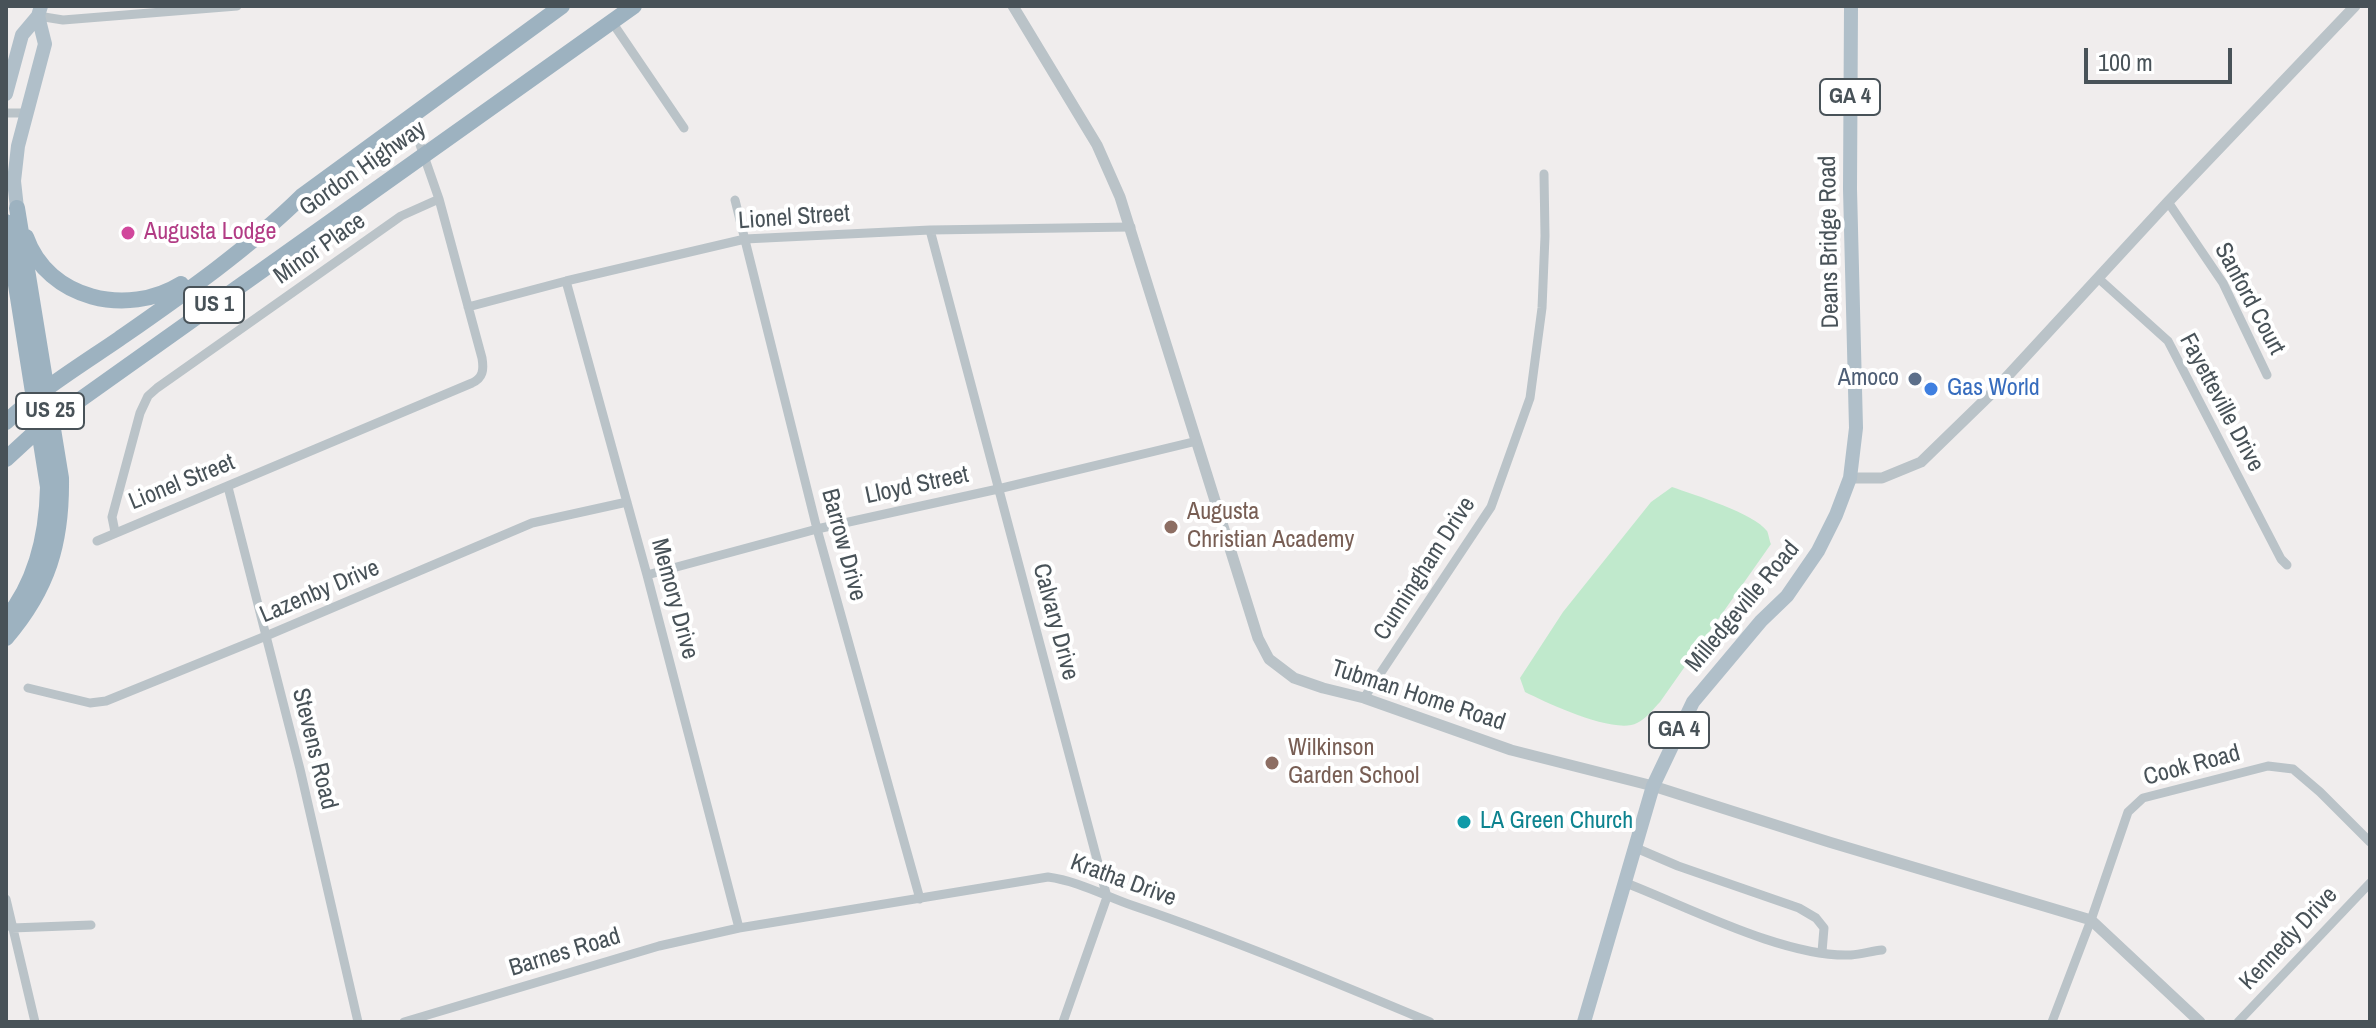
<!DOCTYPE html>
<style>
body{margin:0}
#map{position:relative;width:2376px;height:1028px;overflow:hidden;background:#f0eded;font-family:"Archivo Narrow",sans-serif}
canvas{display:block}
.frame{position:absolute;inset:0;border:8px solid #485258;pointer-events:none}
.scale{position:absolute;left:2084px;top:48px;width:148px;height:36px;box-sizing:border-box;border:4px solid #485258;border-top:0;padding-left:10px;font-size:24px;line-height:28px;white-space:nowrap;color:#485258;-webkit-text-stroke:6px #fff;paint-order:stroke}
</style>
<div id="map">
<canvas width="2376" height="1028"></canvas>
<div class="frame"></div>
<div class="scale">100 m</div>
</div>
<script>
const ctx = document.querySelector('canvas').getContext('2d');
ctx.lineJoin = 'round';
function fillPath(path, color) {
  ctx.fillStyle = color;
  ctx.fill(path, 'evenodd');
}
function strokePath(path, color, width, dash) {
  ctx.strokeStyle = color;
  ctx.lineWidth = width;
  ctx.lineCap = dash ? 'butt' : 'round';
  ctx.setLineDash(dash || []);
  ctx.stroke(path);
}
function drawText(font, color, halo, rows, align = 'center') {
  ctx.font = font + ' "Archivo Narrow",sans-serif';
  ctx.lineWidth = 8;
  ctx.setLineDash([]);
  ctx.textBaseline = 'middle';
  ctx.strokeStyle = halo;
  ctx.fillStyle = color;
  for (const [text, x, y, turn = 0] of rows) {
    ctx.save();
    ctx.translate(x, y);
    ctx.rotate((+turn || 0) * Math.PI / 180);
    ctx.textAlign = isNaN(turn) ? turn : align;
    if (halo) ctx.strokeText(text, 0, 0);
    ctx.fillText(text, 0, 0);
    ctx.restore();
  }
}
fillPath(new Path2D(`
 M1672 487C1694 495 1754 513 1767 531 1768 532 1770 543 1771 544L1660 702C1653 709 1646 719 1637 723 1615 735 1547 703 1525 692L1520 678 1563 612 1651 502Z`), '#c0e9cc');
strokePath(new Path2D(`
 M38 16 63 20 237 6
 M612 22 684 128
 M6 113H27
 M735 200 817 529 920 899
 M2168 202 2223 283 2267 375
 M930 230 1107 897 1063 1022
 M2098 278 2168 341 2281 559 2287 565
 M566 281 647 575 739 928
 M468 307 566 281 745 239 930 230 1131 227
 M228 487 300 769 358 1022
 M115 532 112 517 140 413 148 396 157 388 401 216 439 199
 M97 541 472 383C483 378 484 370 482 358L439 199 410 116
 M647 575 817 529 998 489 1197 441
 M28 688 90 703 106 701 266 636 532 523 627 502
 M1364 698 1491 507 1530 398 1542 308 1545 236 1544 174
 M1636 848 1678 866 1799 908 1816 918 1824 928 1822 952
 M1626 883C1688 907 1786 958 1851 955 1862 954 1872 951 1882 950
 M6 899 35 1022
 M12 928 91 925
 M404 1022 659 946 739 928 1048 877C1078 881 1105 896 1134 906 1234 940 1332 981 1430 1022
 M2052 1022 2091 920 2128 812 2143 798 2268 766 2293 769 2320 792 2370 842
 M2238 1022 2370 883`), '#bac3c8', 9);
strokePath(new Path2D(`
 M1013 6 1097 145 1120 197 1258 638 1269 659 1294 678 1323 688 1364 698 1511 750 1653 786 1829 842 2091 920 2200 1022
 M1850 478H1882L1921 462 1991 394 2168 202 2355 6`), '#bac3c8', 11);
strokePath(new Path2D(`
 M6 94 22 35 38 16 41 6
 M17 208 14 181 18 146 45 44 38 16
 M1584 1022 1653 786 1693 702 1761 621 1787 596 1818 551 1836 515 1850 478 1856 428 1850 189 1851 6`), '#b0bfc9', 14);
strokePath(new Path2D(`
 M6 222 48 487C47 535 37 581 6 619
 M26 237C48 300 128 317 181 284
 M6 422C40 390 81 365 119 339 182 295 247 250 302 196L562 6
 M6 459 31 436 60 414 634 6
 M6 638C48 589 62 543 61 478L17 208`), '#9db2c0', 16);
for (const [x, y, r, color] of [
 [128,233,8,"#d1479c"],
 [1915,379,8,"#5c6f8a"],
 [1931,389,8,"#3f7fe0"],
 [1171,527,8,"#8d6e63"],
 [1272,763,8,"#8d6e63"],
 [1464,822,8,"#0f9aa8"]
]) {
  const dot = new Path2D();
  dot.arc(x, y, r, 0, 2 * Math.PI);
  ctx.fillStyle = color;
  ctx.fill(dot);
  strokePath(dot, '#fff', 3);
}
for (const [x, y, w] of [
 [1850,97,60],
 [214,305,60],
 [50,411,68],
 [1679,730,60]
]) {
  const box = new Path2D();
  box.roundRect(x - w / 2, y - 18, w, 36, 6);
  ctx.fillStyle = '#fff';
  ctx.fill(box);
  strokePath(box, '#485258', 2);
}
drawText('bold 22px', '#485258', null, [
 ["GA 4",1850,97],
 ["US 1",214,305],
 ["US 25",50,411],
 ["GA 4",1679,730]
]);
drawText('24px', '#485258', '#fff', [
 ["Gordon Highway",363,169,-35],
 ["Lionel Street",794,218,-4],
 ["Deans Bridge Road",1830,242,-91],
 ["Minor Place",320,249,-35],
 ["Sanford Court",2249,299,62],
 ["Fayetteville Drive",2221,403,62],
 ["Lionel Street",182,483,-22],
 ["Lloyd Street",917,486,-12],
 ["Barrow Drive",843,545,75],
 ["Cunningham Drive",1425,569,-57],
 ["Lazenby Drive",320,592,-23],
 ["Memory Drive",674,599,75],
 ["Milledgeville Road",1743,607,-50],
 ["Calvary Drive",1055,622,75],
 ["Tubman Home Road",1418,696,18],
 ["Stevens Road",314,749,76],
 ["Cook Road",2192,766,-15],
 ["Kratha Drive",1123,881,20],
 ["Kennedy Drive",2289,939,-47],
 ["Barnes Road",565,953,-17]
]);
drawText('24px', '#b23c85', '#fff', [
 ["Augusta Lodge",144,233]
], 'left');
drawText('24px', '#4e5e75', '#fff', [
 ["Amoco",1899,379]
], 'right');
drawText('24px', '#366cbe', '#fff', [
 ["Gas World",1947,389]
], 'left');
drawText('24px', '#785e54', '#fff', [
 ["Augusta",1187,513],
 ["Christian Academy",1187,541],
 ["Wilkinson",1288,749],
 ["Garden School",1288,777]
], 'left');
drawText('24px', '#0d838f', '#fff', [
 ["LA Green Church",1480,822]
], 'left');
</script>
